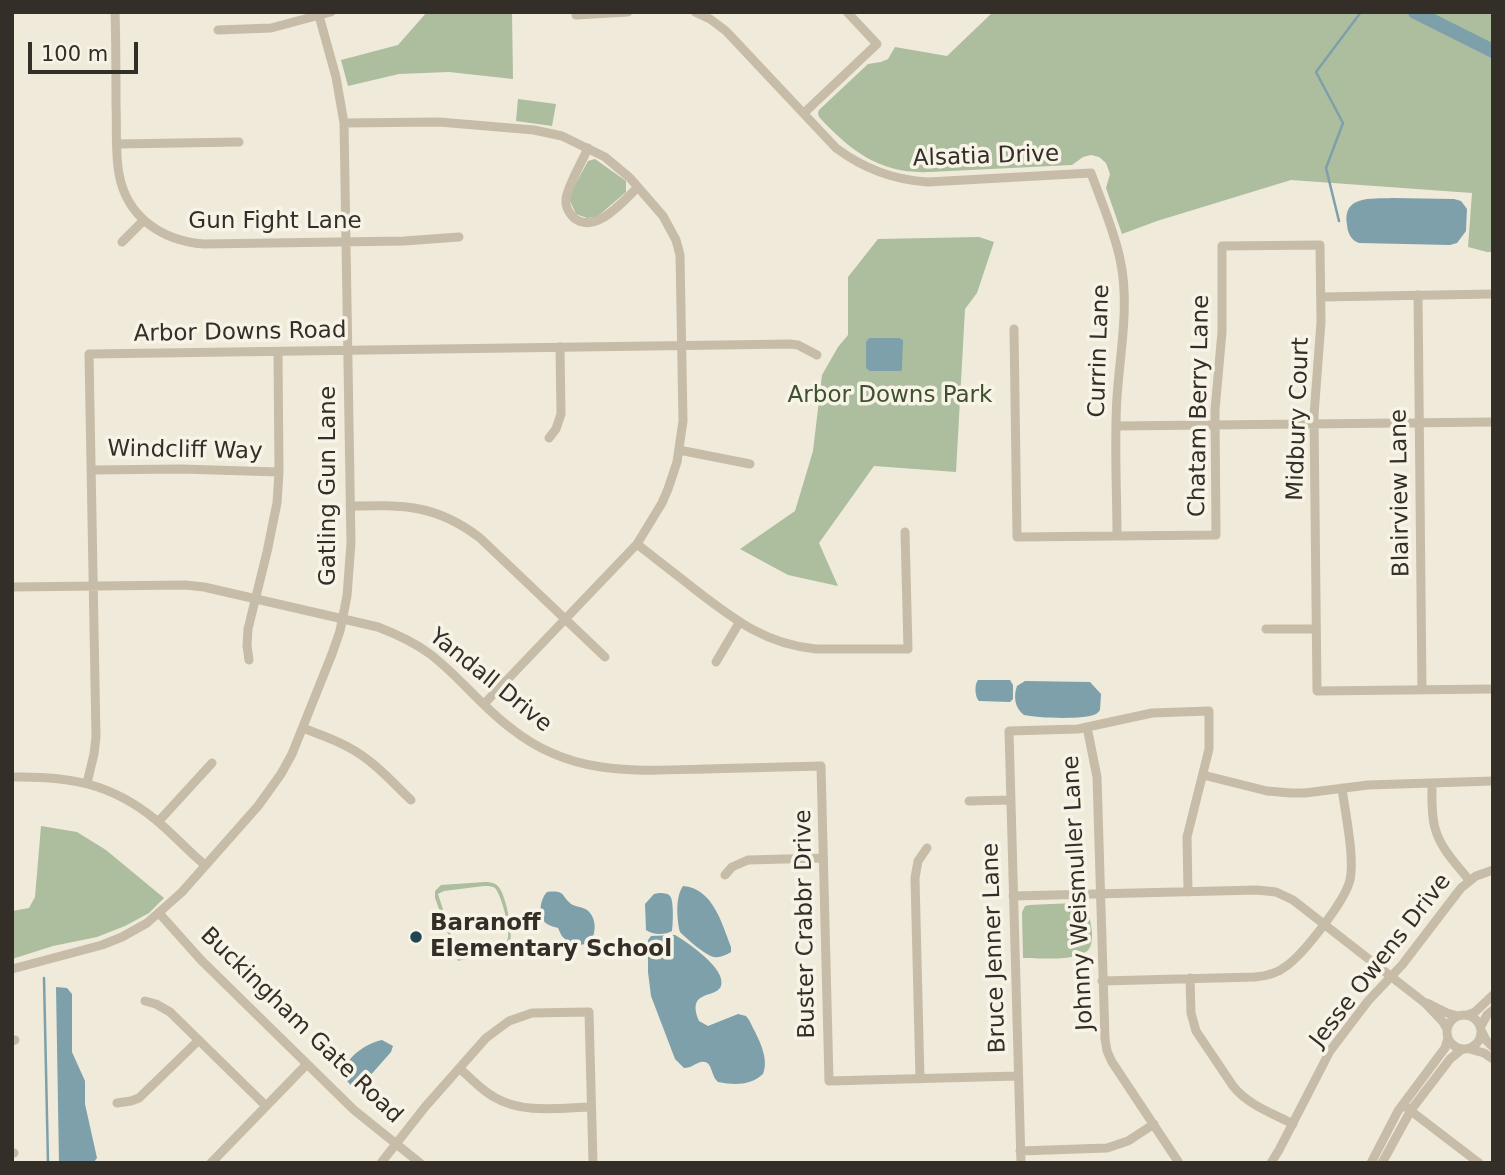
<!DOCTYPE html>
<style>
body{margin:0}
#map{position:relative;width:1505px;height:1175px;overflow:hidden;background:#f0eadb;font-family:"DejaVu Sans",sans-serif}
canvas{display:block}
.frame{position:absolute;inset:0;border:14px solid #342e28;pointer-events:none}
.scale{position:absolute;left:28px;top:42px;width:110px;height:32px;box-sizing:border-box;border:4px solid #342e28;border-top:0;padding-left:9px;font-size:21px;line-height:24px;white-space:nowrap;color:#342e28;-webkit-text-stroke:5px #f8f3e7;paint-order:stroke}
</style>
<div id="map">
<canvas width="1505" height="1175"></canvas>
<div class="frame"></div>
<div class="scale">100 m</div>
</div>
<script>
const ctx = document.querySelector('canvas').getContext('2d');
ctx.lineJoin = 'round';
function fillPath(path, color) {
  ctx.fillStyle = color;
  ctx.fill(path, 'evenodd');
}
function strokePath(path, color, width, dash) {
  ctx.strokeStyle = color;
  ctx.lineWidth = width;
  ctx.lineCap = dash ? 'butt' : 'round';
  ctx.setLineDash(dash || []);
  ctx.stroke(path);
}
function drawText(font, color, halo, rows, align = 'center') {
  ctx.font = font + ' "DejaVu Sans",sans-serif';
  ctx.lineWidth = 7;
  ctx.setLineDash([]);
  ctx.textBaseline = 'middle';
  ctx.strokeStyle = halo;
  ctx.fillStyle = color;
  for (const [text, x, y, turn = 0] of rows) {
    ctx.save();
    ctx.translate(x, y);
    ctx.rotate((+turn || 0) * Math.PI / 180);
    ctx.textAlign = isNaN(turn) ? turn : align;
    if (halo) ctx.strokeText(text, 0, 0);
    ctx.fillText(text, 0, 0);
    ctx.restore();
  }
}
fillPath(new Path2D(`
 M427 12H512L513 79 449 72 399 74 348 86 341 60 398 45Z
 M993 12H1493V252H1487L1468 247 1472 193 1291 180 1157 221 1122 234 1106 188 1110 174 1106 163 1099 157 1091 155 1083 157 1072 165 930 172C880 174 852 152 819 117L818 113 819 110 868 64 881 62 888 59 895 47 947 56Z
 M518 99 556 104 552 126 516 121Z
 M595 159 626 181V192L597 217 587 218 576 214 570 201V194L588 161Z
 M979 237 994 242 977 293 965 309 956 472 874 466 819 543 838 586 788 575 740 549 795 511 813 451 822 375 838 347 848 335V277L878 239Z
 M41 826 77 832 106 850 164 898 149 913 125 926 97 937 53 946 12 959V911L29 908 35 897Z
 M485 882C491 882 497 883 500 889 507 900 513 933 510 945L503 950 458 961 435 898V891L441 885ZM484 886C489 886 491 886 495 888 501 894 512 933 507 941 502 950 471 955 461 957L457 953 438 894 444 891Z
 M1074 903 1084 906C1090 915 1091 923 1092 933 1092 938 1092 945 1089 949 1079 962 1039 958 1023 958L1022 912 1025 906 1029 905Z`), '#acbe9d');
fillPath(new Path2D(`
 M1392 198 1454 199 1461 201 1467 209 1466 231 1457 243 1450 245 1359 243C1351 240 1348 234 1347 225 1342 195 1371 199 1392 198Z
 M869 338H899L903 340 902 369 901 371H870L866 368V342Z
 M978 680H1010L1013 685V699L1010 702 979 701C975 697 974 685 978 680Z
 M1025 681 1090 682 1101 694 1100 710C1099 711 1098 713 1096 714 1085 720 1036 718 1024 715 1015 708 1013 697 1017 686Z
 M683 886C713 888 722 924 731 947V952C726 955 720 958 714 957 705 955 687 939 680 932 677 920 675 897 683 886Z
 M547 892C566 890 561 896 571 904 576 907 583 907 587 910 597 918 596 932 591 942 583 946 571 946 564 938 561 936 560 932 558 928 555 927 550 926 547 924 537 917 540 899 547 892Z
 M659 893C662 893 668 893 670 896 674 900 673 925 672 931 665 935 653 935 646 930L645 904 654 894Z
 M675 935C687 942 727 969 721 986 716 999 686 989 699 1021L708 1026 738 1014 746 1016 749 1020C757 1036 770 1057 763 1074 750 1086 734 1085 718 1082 710 1075 713 1060 701 1062 694 1064 691 1068 684 1068L675 1059 651 996 648 972V940L651 936Z
 M56 987 67 988 72 994V1052L85 1081V1104L97 1158 94 1162 59 1163Z
 M382 1040 393 1046 391 1052 361 1086 359 1088H353L343 1076C343 1059 366 1043 382 1040Z`), '#7da0ab');
strokePath(new Path2D(`
 M1339 221 1326 168 1343 123 1316 72 1361 12
 M44 978 48 1163`), '#7da0ab', 2.5);
strokePath(new Path2D(`
 M1415 12 1493 51`), '#7da0ab', 14);
strokePath(new Path2D(`
 M115 12C116 43 116 74 116 104 117 127 115 152 119 174 127 218 163 241 204 244L404 241 459 237
 M576 12V15L628 12
 M695 12 710 19 726 31 836 148C864 169 893 180 928 182L1091 173C1101 201 1114 230 1120 259 1130 304 1120 352 1117 397 1114 443 1117 490 1117 536
 M218 30 271 28 331 12
 M804 113 877 44 847 12
 M344 123 439 122 534 130 562 136 605 157 630 178 663 216 676 240 680 255 683 421 677 462 668 489 662 503 637 544 484 704
 M117 144 239 142
 M588 148C583 160 567 187 566 199 565 206 569 213 574 218 596 235 623 201 638 187
 M122 242 144 220
 M1418 295 1422 690
 M1321 297 1493 294
 M1014 329 1017 537 1216 535 1215 410 1222 332V246L1320 245 1321 322 1314 415 1317 691 1493 689
 M1116 426 1493 422
 M549 438 556 429 561 414 560 347
 M679 450 750 464
 M91 470 181 469 279 472
 M350 506C403 505 436 504 480 538L605 657
 M637 544C657 560 677 575 697 591 736 621 766 644 816 649H908L905 532
 M12 587 185 585 204 587 378 627C396 634 414 642 430 654 459 676 482 707 512 729 571 776 634 771 705 769 744 768 782 767 821 766L829 1081 1018 1076
 M1266 629H1316
 M249 660 247 646 248 629 267 552 277 503 279 472 278 352
 M716 662 739 623
 M1087 727 1097 777 1105 1039 1107 1051 1112 1062 1179 1163
 M303 728C318 734 334 739 348 747 373 760 392 782 411 800
 M1203 775 1267 791 1291 793H1305L1368 785 1493 781
 M12 777C69 776 111 783 156 820 173 834 188 851 205 865
 M87 783 94 754 96 737 89 354 790 344 798 345 817 355
 M1432 783C1432 798 1431 814 1435 828 1440 848 1457 865 1469 880
 M969 801 1010 800
 M158 822 212 763
 M725 875 732 867 748 860 823 858
 M1013 896 1257 890 1276 892 1293 900 1425 1003 1443 1022 1447 1029
 M159 913 201 960 354 1110 420 1163
 M12 969 102 945 122 937 147 923 182 892 258 806 281 774 292 754 332 654 340 631 347 596 351 543 344 123 336 77 318 12
 M1190 978 1191 1013 1196 1031 1233 1086C1248 1105 1272 1113 1293 1124
 M1102 981 1255 977C1266 976 1276 974 1285 967 1303 955 1345 901 1350 880 1355 858 1345 812 1342 788
 M145 1001 156 1004 170 1012 266 1106
 M1427 1003 1447 1013 1458 1016
 M1447 1032a17 17 0 1 1 34 0a17 17 0 1 1-34 0Z
 M1468 1015 1475 1012 1493 995
 M1481 1026 1487 1015 1493 1010
 M1482 1032 1486 1040 1493 1047
 M12 1041 15 1040
 M1470 1049 1484 1053 1493 1059
 M460 1069C471 1078 481 1090 494 1097 522 1114 559 1108 591 1107
 M920 1079 915 878 918 861 927 848
 M117 1103 131 1101 139 1098 199 1040
 M1407 1108 1479 1163
 M1020 1151 1107 1148 1128 1141 1154 1124
 M12 1153H14
 M211 1163 307 1064
 M381 1163 425 1107 486 1038 509 1021 532 1013 589 1012 593 1163
 M1021 1163 1009 731 1078 729 1152 713 1209 711V749L1187 837 1188 892
 M1271 1163 1279 1150 1330 1051 1368 1001 1402 965 1461 888 1476 876 1493 870
 M1371 1163 1398 1111 1445 1048 1448 1038
 M1382 1163 1411 1110 1450 1059 1461 1050`), '#c7bca8', 9);
for (const [x, y, r, color] of [
 [416,937,7,"#214653"]
]) {
  const dot = new Path2D();
  dot.arc(x, y, r, 0, 2 * Math.PI);
  ctx.fillStyle = color;
  ctx.fill(dot);
  strokePath(dot, '#f8f3e7', 2.5);
}
drawText('23px', '#342e28', '#f8f3e7', [
 ["Alsatia Drive",986,157,-2],
 ["Gun Fight Lane",275,222],
 ["Arbor Downs Road",240,333,-1],
 ["Currin Lane",1100,351,-88],
 ["Chatam Berry Lane",1200,406,-89],
 ["Midbury Court",1299,419,-88],
 ["Windcliff Way",185,451,1],
 ["Gatling Gun Lane",329,486,-90],
 ["Blairview Lane",1401,493,-91],
 ["Yandall Drive",490,681,39],
 ["Johnny Weismuller Lane",1079,893,-93],
 ["Buster Crabbr Drive",806,924,-91],
 ["Bruce Jenner Lane",995,948,-92],
 ["Jesse Owens Drive",1381,961,-52],
 ["Buckingham Gate Road",301,1026,44]
]);
drawText('23px', '#3d512e', '#f8f3e7', [
 ["Arbor Downs Park",890,396]
]);
drawText('bold 23px', '#342e28', '#f8f3e7', [
 ["Baranoff",430,924],
 ["Elementary School",430,950]
], 'left');
</script>
